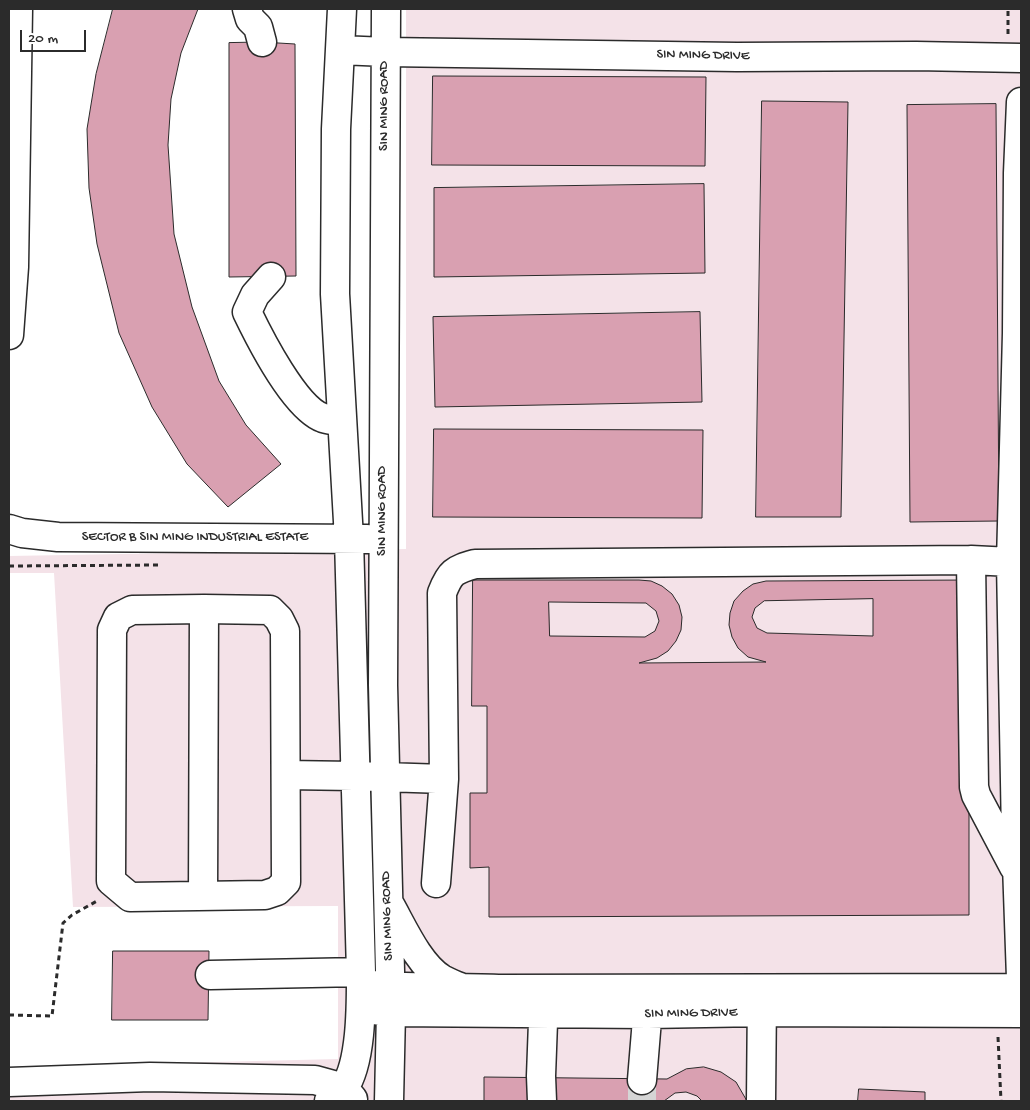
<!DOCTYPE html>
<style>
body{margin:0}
#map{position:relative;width:1030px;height:1110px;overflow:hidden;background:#fff;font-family:"Gochi Hand",sans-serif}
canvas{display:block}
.frame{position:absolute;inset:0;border:10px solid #2b2b2b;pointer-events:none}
.scale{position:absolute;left:20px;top:30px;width:66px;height:22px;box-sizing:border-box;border:2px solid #2b2b2b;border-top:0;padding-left:6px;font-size:15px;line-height:18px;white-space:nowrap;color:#2b2b2b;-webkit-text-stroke:4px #fff;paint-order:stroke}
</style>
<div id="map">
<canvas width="1030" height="1110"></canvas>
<div class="frame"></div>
<div class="scale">20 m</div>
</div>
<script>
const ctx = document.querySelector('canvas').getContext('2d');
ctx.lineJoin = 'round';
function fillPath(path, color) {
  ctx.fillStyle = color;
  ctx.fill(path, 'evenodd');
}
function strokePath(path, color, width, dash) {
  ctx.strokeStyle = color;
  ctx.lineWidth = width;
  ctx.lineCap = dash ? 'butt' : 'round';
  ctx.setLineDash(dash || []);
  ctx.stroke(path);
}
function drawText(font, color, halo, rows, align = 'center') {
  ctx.font = font + ' "Gochi Hand",sans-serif';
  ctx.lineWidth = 4;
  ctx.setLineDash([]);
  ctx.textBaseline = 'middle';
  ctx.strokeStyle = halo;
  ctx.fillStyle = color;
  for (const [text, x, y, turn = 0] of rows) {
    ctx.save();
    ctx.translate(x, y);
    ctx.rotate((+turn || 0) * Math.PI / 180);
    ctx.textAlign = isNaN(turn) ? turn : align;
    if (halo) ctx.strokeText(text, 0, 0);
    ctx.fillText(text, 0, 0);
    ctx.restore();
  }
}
fillPath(new Path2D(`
 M406 9H1021V1101H9V1067L338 1059V906L73 907 54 573H9V556L406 549Z`), '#f4e2e8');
const building = new Path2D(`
 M113 9H198L181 53 171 99 168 145 174 234 192 307 219 381 246 425 281 464 228 507 187 464 152 407 119 333 97 244 89 188 87 129 96 74Z
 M262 42 295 44 296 276 229 277V43Z
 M433 76 706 77 705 166 432 165Z
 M762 101 848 102 841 517H756Z
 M996 104 999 521 910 522 907 105Z
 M704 184 705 273 434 277V188Z
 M700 312 702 402 435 407 433 317Z
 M434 429 703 430 702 518 433 517Z
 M473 580H639L651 581 662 586 672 594 679 605 682 617 681 630 676 641 668 651 657 658 639 663 766 662 748 657 738 648 732 637 729 625 730 613 734 601 743 591 753 584 766 581 969 580V915L489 917V867L470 868V793H487V706H472ZM873 599V636L767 633 757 628 752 617 755 608 764 601ZM549 602 646 603 656 611 659 621 655 631 645 637 550 636Z
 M113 951H209L208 1020H112Z
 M704 1067 721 1072 736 1082 747 1101H702L697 1096 686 1092 675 1093 664 1101H484V1077L667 1079 686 1069Z
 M859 1089 925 1092V1101H858Z`);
fillPath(building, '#d9a0b1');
strokePath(building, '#2b2b2b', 1);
strokePath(new Path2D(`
 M642 1101V1080`), '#d5d5d5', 28, [28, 14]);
const minor = new Path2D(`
 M247 9 250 19 258 27 262 42
 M386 9 383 685 391 1012 389 1101
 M340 50 386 52 737 57 916 56 1021 58
 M1021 102 1018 173 1017 333 1011 562 1016 836 1021 978
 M271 277 255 295 247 312C260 339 295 408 323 418 328 420 336 420 342 422
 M9 335 14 267 18 9
 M9 529 22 533 58 537 367 539
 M971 560 974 787 976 795 1014 867
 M204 609 270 610 279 619 285 631 286 882 277 891 265 895 130 897 111 881 112 630 118 617 132 610Z
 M286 775 354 776 444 779
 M436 883 444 779 442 593C450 572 454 570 475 564L971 560 1011 562
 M203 896 204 609
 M390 905C403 928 419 965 442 979 448 982 454 985 460 987
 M210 975 361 972
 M372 985C416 989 459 987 503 989L1021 988
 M374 1010 391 1012 648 1014 762 1012 1021 1013
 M642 1080 649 995
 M9 1082 150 1077 315 1080 344 1088 353 1099
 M329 1101C334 1097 340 1093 344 1088 362 1062 361 1003 361 972L349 539 335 294 336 129 342 9
 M542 1101 541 1076 544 995
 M761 1101 762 995`);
strokePath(minor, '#2b2b2b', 31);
strokePath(new Path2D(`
 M1008 34V9
 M9 566 161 565
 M9 1015 52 1016 63 923 72 915 97 901
 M998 1037 1001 1101`), '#2b2b2b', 3, [5, 4]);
strokePath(minor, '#fff', 28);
drawText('14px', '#2b2b2b', '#fff', [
 ["SIN MING DRIVE",703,56,1],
 ["SIN MING ROAD",385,106,-90],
 ["SIN MING ROAD",383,511,-90],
 ["SECTOR B SIN MING INDUSTRIAL ESTATE",195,538],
 ["SIN MING ROAD",388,916,-92],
 ["SIN MING DRIVE",691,1014,-1]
]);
</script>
